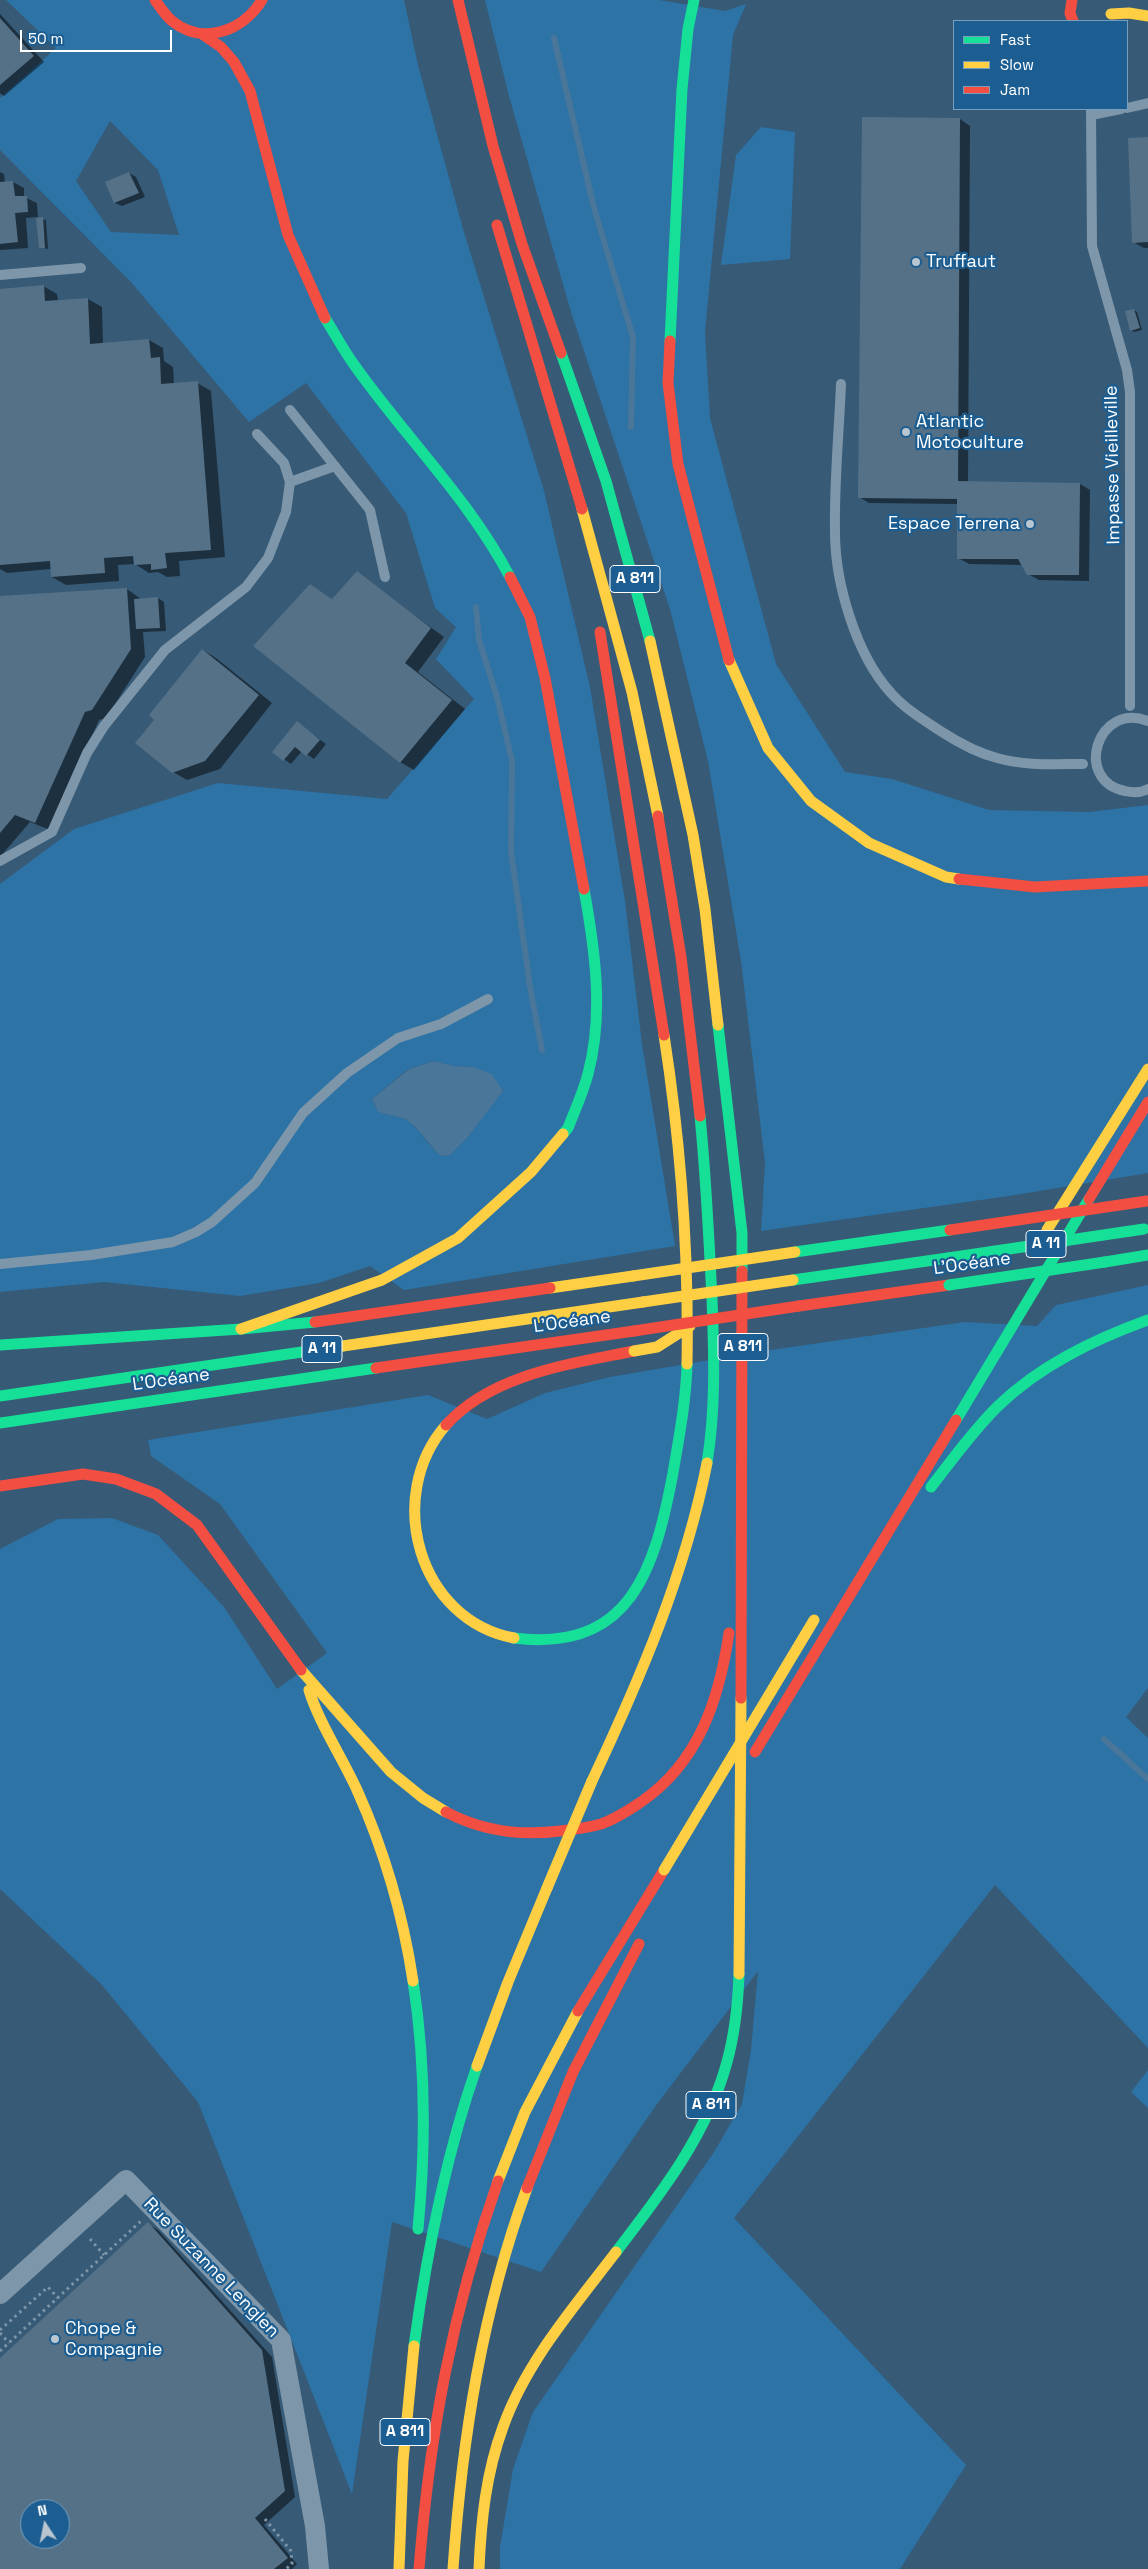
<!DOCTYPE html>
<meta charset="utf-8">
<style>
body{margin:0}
#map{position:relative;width:1148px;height:2569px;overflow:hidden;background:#375a76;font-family:"Space Grotesk",sans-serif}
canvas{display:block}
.legend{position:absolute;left:953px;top:20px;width:175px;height:90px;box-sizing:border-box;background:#1c5e91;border:1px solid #779ebd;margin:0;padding:6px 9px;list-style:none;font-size:15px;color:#fff}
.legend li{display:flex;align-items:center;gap:10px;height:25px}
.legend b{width:25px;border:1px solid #779ebd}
.north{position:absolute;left:20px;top:2499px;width:50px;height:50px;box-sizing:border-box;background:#1c5e91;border:1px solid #779ebd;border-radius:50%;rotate:349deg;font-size:14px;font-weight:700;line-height:20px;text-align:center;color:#fff}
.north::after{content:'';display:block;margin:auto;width:18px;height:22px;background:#b9c5cf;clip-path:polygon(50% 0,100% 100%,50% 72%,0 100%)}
.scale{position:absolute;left:20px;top:30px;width:152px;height:22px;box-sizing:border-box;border:2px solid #fff;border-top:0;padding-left:6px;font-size:15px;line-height:18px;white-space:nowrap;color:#fff;-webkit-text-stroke:4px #1c5e91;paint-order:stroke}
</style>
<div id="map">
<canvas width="1148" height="2569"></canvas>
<ul class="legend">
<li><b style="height:6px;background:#16e098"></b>Fast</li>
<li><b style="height:6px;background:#ffcf43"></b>Slow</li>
<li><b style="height:6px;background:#f24e42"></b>Jam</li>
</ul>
<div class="north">N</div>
<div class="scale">50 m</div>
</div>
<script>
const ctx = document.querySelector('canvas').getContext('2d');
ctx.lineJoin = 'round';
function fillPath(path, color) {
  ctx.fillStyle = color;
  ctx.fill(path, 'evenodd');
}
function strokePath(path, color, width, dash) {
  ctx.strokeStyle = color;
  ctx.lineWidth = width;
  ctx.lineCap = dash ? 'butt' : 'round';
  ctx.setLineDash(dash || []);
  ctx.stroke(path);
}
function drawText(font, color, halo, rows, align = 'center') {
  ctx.font = font + ' "Space Grotesk",sans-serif';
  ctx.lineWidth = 4.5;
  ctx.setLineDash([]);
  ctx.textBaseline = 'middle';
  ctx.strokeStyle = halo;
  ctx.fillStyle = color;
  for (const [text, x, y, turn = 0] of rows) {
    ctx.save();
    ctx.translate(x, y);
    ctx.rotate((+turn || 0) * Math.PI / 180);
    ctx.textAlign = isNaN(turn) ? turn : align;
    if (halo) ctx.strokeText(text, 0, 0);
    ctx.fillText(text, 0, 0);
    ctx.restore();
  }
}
fillPath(new Path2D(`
 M6 0H404L418 65 463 229 544 491 590 687 625 901 642 1044 675 1246 404 1290 370 1266 319 1283 240 1296 104 1282 0 1292V884L74 829 218 783 387 799 474 699 436 659 456 627 435 608 406 513 306 383 249 422 131 282 0 150V98L56 48ZM110 121 158 170 179 235 111 232 76 181ZM434 1061 454 1066 473 1067 503 1090 467 1138 450 1155 441 1156C428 1146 416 1122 402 1118 394 1115 386 1115 378 1112L372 1099 408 1069Z
 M485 0H659L725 11 746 4 733 35 705 332 710 418 776 664 845 772 892 779 989 810 1089 812 1148 805V1173L1009 1196 761 1231 765 1163 741 961 708 761 670 609 571 312 509 96Z
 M761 127 795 132 790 259 721 265 736 155Z
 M1148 1285V1688L1126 1717 1148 1738V2048L995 1885 734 2218 966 2465 900 2569H500V2547L513 2469 533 2412 714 2152 742 2104 751 2050 758 1971 657 2104 541 2272 392 2222 352 2494 198 2102 102 1985 0 1889V1549L58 1519 112 1518 158 1535 224 1607 277 1689 327 1653 220 1504 151 1456 148 1440 428 1395 487 1419 545 1393 610 1377 757 1352 965 1322 1037 1326 1056 1305Z
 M1148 2070V2108L1131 2092Z`), '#2d73a6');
fillPath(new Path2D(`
 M434 1061 454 1066 473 1067 492 1074 503 1091 467 1138 450 1155 441 1156C429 1146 416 1122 402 1118 394 1115 386 1115 378 1112L372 1099 409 1069Z`), '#497699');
fillPath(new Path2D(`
 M0 14 44 62 4 96 0 93Z
 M863 118 960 119 970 126 968 483 1080 484 1090 490 1089 581 1039 580 1028 574 1023 565 969 564 958 558V504L869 503 859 497Z
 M1148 139V248H1144L1133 242Z
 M0 172 4 174 5 183 13 182 24 188V197L37 203 38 219 46 220 48 249 40 247 37 217 26 218 28 248 0 250Z
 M129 173 136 177 145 197 122 206 115 203Z
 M43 286 57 294 58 301 88 299 102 307 103 344 149 340 163 348 164 361 173 367 174 384 197 383 211 391 225 557 179 561 180 576 167 577 158 572 149 573 135 564 118 565 119 581 66 585 52 577 51 569 7 573 0 569V290Z
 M1134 310 1137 312 1142 330 1134 332 1131 330Z
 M357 573 444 637 418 672 465 709 414 770 400 762 311 585 333 600Z
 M127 589 141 599 158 598 164 602 166 631 143 632 145 657 106 718 99 720 50 830 30 822 0 857V597Z
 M203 650 216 658 272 703 220 769 187 780 173 772 156 720Z
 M297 723 326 744 314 759 302 751 291 764 274 752Z
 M148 2224 158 2230 272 2357 295 2497 264 2525 297 2564 292 2569H0V2359ZM30 2509H60V2539H30Z`), '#0007');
strokePath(new Path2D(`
 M554 38 594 208 633 337 631 427
 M476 607 479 640 497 697 512 761 511 851 530 987 542 1050
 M1104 1739 1148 1779`), '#497699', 6);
fillPath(new Path2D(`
 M0 18 34 56 0 85Z
 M862 117 960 118 958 481 1080 483 1079 575H1027L1018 559H957V499L858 498Z
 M1148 137V242L1132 243 1128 138Z
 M129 172 139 193 114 203 105 182Z
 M13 181 15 196H27L28 212 15 213 18 242 0 244V182Z
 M43 217 45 248H39L36 218Z
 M44 285 45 301 88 298 90 344 149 339 151 358 160 357 161 384 198 381 211 550 165 553 167 568 151 570V564L134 565 133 556 104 558 105 573 51 577 50 561 0 565V289Z
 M1134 309 1140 328 1130 331 1125 311Z
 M357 571 431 628 405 663 452 700 400 763 253 646 310 584 332 599Z
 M127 588 131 649 92 710 85 712 35 823 15 815 0 833V596Z
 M158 597 160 628 136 629 134 599Z
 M202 649 259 695 205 761 172 773 135 743 154 720 149 715Z
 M297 721 320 740 306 756 295 747 283 761 272 752Z
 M148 2222 262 2350 285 2491 255 2518 288 2558 274 2569H0V2358ZM30 2509H60V2539H30Z`), '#557187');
strokePath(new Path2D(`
 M90 2239 104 2255
 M0 2330 48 2287 58 2298
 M0 2333 9 2343
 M0 2351 141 2221
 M265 2519 291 2551 292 2564 286 2569`), '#7e96a9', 3, [2.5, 4]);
strokePath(new Path2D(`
 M1127 108 1148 103
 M1091 109 1092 246 1127 370 1130 392V706
 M1091 115 1121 109
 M0 275 81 268
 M841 384C839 433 834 483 835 532 835 583 856 655 891 693 905 709 925 721 942 732 959 743 978 753 997 758 1025 766 1055 764 1083 764
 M290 410 370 510 385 577
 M290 482 335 466
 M1148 721C1097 701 1073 781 1125 791 1133 793 1141 793 1148 789
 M0 861 52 832 87 753 104 726 165 650 246 587 268 558 286 512 290 482 284 463 257 434
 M0 1264 91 1255 173 1242 196 1232 212 1222 255 1183 303 1113 347 1073 398 1038 441 1024 488 999`), '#7e96a9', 10);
strokePath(new Path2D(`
 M0 2294 126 2180 281 2340 315 2526 319 2569`), '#7e96a9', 20);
strokePath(new Path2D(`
 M325 318C335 334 344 351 355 366 406 438 469 499 510 577
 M670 341 682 89 688 29 694 0
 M561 353 606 481 650 641
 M718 1025 742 1233V1271
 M700 1116C706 1177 709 1237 712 1299 714 1354 716 1408 707 1463
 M563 1134 568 1128C575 1110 583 1093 588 1074 604 1014 595 950 584 889
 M795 1252 950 1230
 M1105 1262 1148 1255
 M793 1280 948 1258
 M0 1345 241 1329 315 1322
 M0 1396 343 1346
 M956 1420 1089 1199
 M0 1423 376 1368
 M931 1487C952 1460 972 1432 997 1407 1039 1366 1093 1340 1148 1320
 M514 1638C631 1653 655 1568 673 1473 679 1437 686 1402 687 1364
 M413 1981C426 2064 426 2145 418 2229
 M616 2252C660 2195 708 2133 727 2062 735 2033 738 2004 739 1974
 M414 2346C427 2251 445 2157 477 2066`), '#16e098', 11);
strokePath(new Path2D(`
 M1111 14 1129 13 1148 16
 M582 509 632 692 658 816
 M650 641 693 835 705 909 718 1025
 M729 660 768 748 811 801 869 843 946 877 959 879
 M664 1035C681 1145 689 1253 687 1364
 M1047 1230 1148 1069
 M550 1288 633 1276
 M241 1329 382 1280 458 1238 531 1172 563 1134
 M343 1346 643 1302
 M446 1425C384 1496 418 1620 514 1638
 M301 1670 391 1772 423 1798 446 1812
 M309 1690C318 1721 343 1759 357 1790 384 1850 403 1915 413 1981
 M592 1781C640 1679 685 1574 707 1463
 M739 1974 741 1698
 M477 2066 508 1982 547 1888
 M498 2181 525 2112 578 2011
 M399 2569 403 2461 414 2346
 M453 2569C462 2439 482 2311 527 2188
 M479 2569C481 2521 486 2473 503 2427 526 2362 574 2307 616 2252`), '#ffcf43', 11);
strokePath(new Path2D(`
 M155 0C160 7 165 15 172 21 203 46 243 31 262 0
 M458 0 493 146 522 244 561 353
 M1072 0 1070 13 1073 21
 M202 34 221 47 234 62 250 91 288 235 325 318
 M497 225 582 509
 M670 341 668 383 678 464 729 660
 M510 577 530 617 545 678 584 889
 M600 632 664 1035
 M658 816 681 957 700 1116
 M959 879 1035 887 1148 881
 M1089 1199 1148 1102
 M799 1306 949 1285
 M315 1322 550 1288
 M376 1368 634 1331
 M446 1425C492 1374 570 1364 634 1351
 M0 1486 83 1474 116 1479 156 1494 197 1525 301 1670
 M741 1698 742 1271
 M755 1752 956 1420
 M446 1812C482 1831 521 1836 560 1831 574 1829 588 1828 601 1824 616 1819 629 1810 641 1802 699 1762 719 1700 729 1633
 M578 2011 664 1870
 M527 2188 573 2072 639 1944
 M419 2569C430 2431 452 2312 498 2181`), '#f24e42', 11);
strokePath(new Path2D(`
 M948 1258 1144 1229
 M949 1285 1105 1262`), '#16e098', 11);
strokePath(new Path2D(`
 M633 1276 795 1252
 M643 1302 793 1280
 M634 1351 657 1347 690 1326
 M664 1870 814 1620
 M547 1888 592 1781`), '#ffcf43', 11);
strokePath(new Path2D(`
 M950 1230 1147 1201
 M634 1331 799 1306`), '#f24e42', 11);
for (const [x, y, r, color] of [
 [916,262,5,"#b9c5cf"],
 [906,432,5,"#b9c5cf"],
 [1030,524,5,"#b9c5cf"],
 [55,2339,5,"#b9c5cf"]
]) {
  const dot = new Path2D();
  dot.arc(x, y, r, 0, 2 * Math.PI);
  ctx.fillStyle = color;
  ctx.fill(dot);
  strokePath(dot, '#1c5e91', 2);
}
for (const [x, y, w] of [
 [635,579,50],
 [1046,1244,40],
 [743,1347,50],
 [322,1349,40],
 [711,2105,50],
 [405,2432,50]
]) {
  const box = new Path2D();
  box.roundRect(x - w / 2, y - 13.5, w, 27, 4);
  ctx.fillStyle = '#1c5e91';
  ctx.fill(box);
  strokePath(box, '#fff', 1);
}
drawText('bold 16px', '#fff', null, [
 ["A 811",635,579],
 ["A 11",1046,1244],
 ["A 811",743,1347],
 ["A 11",322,1349],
 ["A 811",711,2105],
 ["A 811",405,2432]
]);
drawText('18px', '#fff', '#1c5e91', [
 ["Truffaut",926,262],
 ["Atlantic",916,422],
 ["Motoculture",916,443],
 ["Espace Terrena",1020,524,"right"],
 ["Chope &",65,2329],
 ["Compagnie",65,2350]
], 'left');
drawText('18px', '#fff', '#1c5e91', [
 ["Impasse Vieilleville",1113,465,-91],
 ["L’Océane",972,1264,-8],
 ["L’Océane",572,1322,-8],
 ["L’Océane",171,1380,-8],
 ["Rue Suzanne Lenglen",211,2268,46]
]);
</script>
